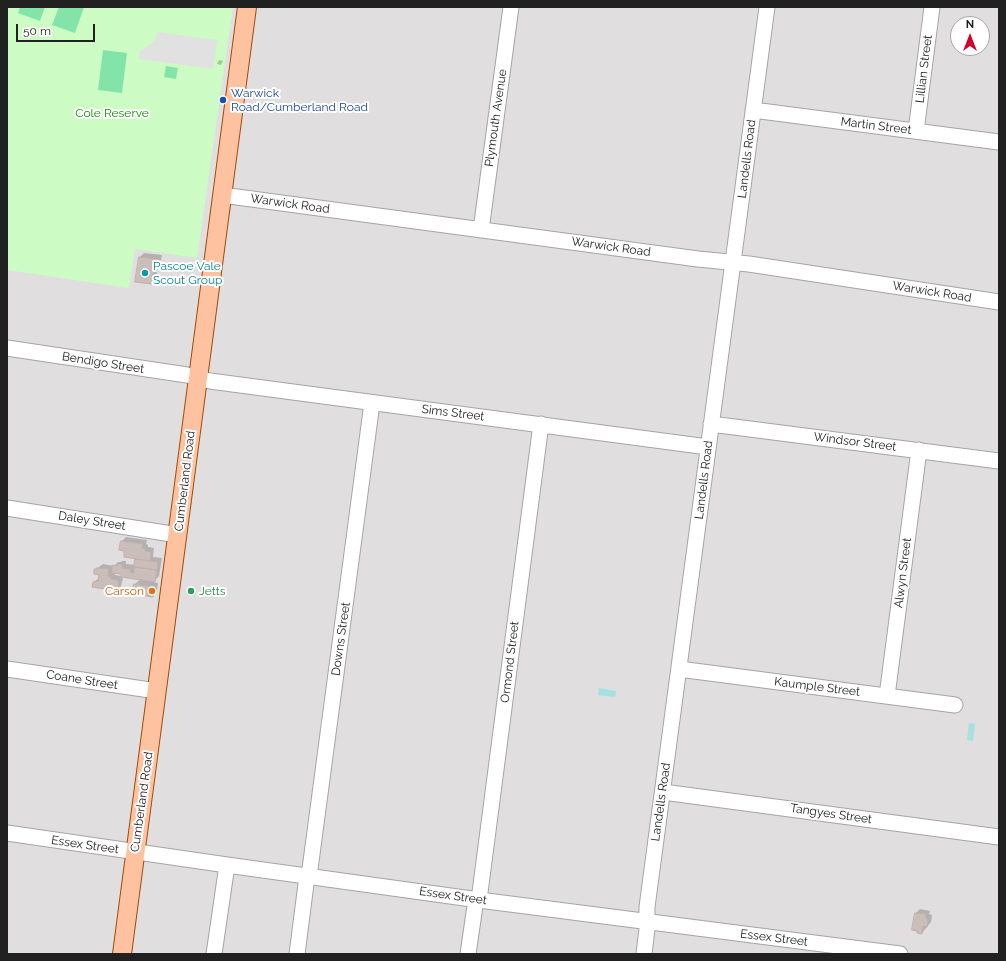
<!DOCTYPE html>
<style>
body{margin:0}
#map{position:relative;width:1006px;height:961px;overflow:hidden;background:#f2ece8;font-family:Raleway,sans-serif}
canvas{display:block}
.frame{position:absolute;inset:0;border:8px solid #212121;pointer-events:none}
.north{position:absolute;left:950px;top:16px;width:40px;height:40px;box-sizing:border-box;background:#fff;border:1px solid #a6a6a6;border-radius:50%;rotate:0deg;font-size:11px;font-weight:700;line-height:16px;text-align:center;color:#212121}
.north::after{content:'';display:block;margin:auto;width:14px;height:18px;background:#d3002d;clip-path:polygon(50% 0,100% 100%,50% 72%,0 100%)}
.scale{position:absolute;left:16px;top:24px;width:79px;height:18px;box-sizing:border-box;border:2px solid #212121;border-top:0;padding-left:5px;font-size:12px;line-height:14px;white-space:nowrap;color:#212121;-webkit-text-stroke:3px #fff;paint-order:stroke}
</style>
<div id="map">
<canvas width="1006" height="961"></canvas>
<div class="frame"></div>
<div class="north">N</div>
<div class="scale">50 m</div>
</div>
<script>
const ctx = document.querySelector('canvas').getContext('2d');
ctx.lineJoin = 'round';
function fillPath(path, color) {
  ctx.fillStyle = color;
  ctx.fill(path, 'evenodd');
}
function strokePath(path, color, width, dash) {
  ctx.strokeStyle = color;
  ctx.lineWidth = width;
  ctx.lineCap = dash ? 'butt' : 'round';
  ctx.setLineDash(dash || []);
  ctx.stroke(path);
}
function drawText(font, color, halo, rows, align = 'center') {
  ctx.font = font + ' Raleway,sans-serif';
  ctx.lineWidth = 4;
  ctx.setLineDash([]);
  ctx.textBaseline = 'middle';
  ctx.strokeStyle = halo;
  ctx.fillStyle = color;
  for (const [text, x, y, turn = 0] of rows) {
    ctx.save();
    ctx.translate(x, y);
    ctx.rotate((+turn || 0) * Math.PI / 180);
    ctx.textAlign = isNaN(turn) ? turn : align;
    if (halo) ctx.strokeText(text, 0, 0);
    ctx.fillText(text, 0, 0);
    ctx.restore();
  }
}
fillPath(new Path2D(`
 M7 7H999V954H7ZM958 24H982V48H958Z`), '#e0dedf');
fillPath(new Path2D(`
 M7 7H233L197 258 135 249 129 288 7 270Z`), '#ccfcc4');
fillPath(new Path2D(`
 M20 7H45L40 21 18 13Z
 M59 7H84L75 33 52 25Z
 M103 50 127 53 122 93 98 90Z
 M166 66 178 68 176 79 164 77Z`), '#83e4aa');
fillPath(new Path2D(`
 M157 32 217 40 213 69 139 59 140 51 155 41Z`), '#e1e1e1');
fillPath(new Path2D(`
 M599 688 616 691 615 697 598 695Z
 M969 723 975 724 973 741 967 740Z`), '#a6e1e1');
fillPath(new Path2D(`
 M219 60 223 61 221 65 217 64Z
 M144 253 162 255 161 260 158 263 156 279 152 283 136 281 140 257Z
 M126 537 147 540 146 544 148 545V547L154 548 153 557 162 558 159 576 153 582 158 583 157 592 153 596 134 590 135 584 141 579 122 574 115 572V575L121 576 123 578 121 586 117 590 94 582 99 578 100 574 95 570 103 564 114 566 118 562H121L122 561H126V564L136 565 137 558 126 550 122 541Z
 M920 909 930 911 929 914 932 915 931 922 922 933 916 913Z`), '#0003');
const building = new Path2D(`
 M139 257 158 259 157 265H155L152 284 135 282Z
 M121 541 143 544 142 548 145 549V551L151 552 150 561 124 557V551L119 550Z
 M135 559 158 562 157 570 134 567Z
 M117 564 123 565 122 568 130 569V572L134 573V567L157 570 155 582 121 577V574L111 573 113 565 117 566Z
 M97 568 109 569 108 576 111 577V579L117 580 119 582 118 591 92 587 93 582 98 581 99 575 94 574V569H97Z
 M134 584 155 587 153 597 139 595 140 592 133 591Z
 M915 913 926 914V918L928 919 927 927 923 926 922 934 917 933V931L912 930Z`);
fillPath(building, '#cabebb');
strokePath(building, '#c5afa9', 1);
const minor = new Path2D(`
 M753 110 999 142
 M916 131 932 7
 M222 195 698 259 749 264 999 302
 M481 230 511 7
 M7 348 187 375 210 381 708 447
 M711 424 999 461
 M7 508 178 535
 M7 669 157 691
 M679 669 955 705
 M887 696 919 450
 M663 792 999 837
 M7 833 227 865 479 900 900 954
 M479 900 541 424
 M214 954 227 865
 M297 954 306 884 310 869 372 403
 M468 954 476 899
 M644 954 647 929V907L767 7`);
const major = new Path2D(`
 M122 954 247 7`);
strokePath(minor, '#a5a5a5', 17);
strokePath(major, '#9f4800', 20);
strokePath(minor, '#fff', 15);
strokePath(major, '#ffc2a0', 18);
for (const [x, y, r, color] of [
 [223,100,4,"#1a4fb4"],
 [145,273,4,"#0f9aa8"],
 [152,591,4,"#e8710a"],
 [191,591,4,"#2e9e5b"]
]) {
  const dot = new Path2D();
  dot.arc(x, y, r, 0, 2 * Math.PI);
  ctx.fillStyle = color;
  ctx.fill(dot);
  strokePath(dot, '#fff', 1.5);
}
drawText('12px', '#212121', '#fff', [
 ["Lillian Street",924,69,-83],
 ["Plymouth Avenue",496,118,-82],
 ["Martin Street",876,126,7],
 ["Landells Road",747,159,-83],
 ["Warwick Road",290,204,8],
 ["Warwick Road",611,247,8],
 ["Warwick Road",932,292,9],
 ["Bendigo Street",103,363,9],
 ["Sims Street",453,413,7],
 ["Windsor Street",855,442,7],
 ["Landells Road",704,480,-83],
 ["Cumberland Road",185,481,-83],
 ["Daley Street",92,521,9],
 ["Alwyn Street",903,573,-83],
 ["Downs Street",341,639,-82],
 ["Ormond Street",510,662,-83],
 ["Coane Street",82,680,9],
 ["Kaumple Street",817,687,7],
 ["Cumberland Road",142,802,-82],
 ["Landells Road",661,802,-82],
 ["Tangyes Street",831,814,8],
 ["Essex Street",85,845,8],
 ["Essex Street",453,896,8],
 ["Essex Street",774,938,7]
]);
drawText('12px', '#164399', '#fff', [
 ["Warwick",231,93],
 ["Road/Cumberland Road",231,107]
], 'left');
drawText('12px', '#178906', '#fff', [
 ["Cole Reserve",112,113]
]);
drawText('12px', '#0d838f', '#fff', [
 ["Pascoe Vale",153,266],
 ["Scout Group",153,280]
], 'left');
drawText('12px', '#c56008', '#fff', [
 ["Carson",144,591]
], 'right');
drawText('12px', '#27864d', '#fff', [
 ["Jetts",199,591]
], 'left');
</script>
